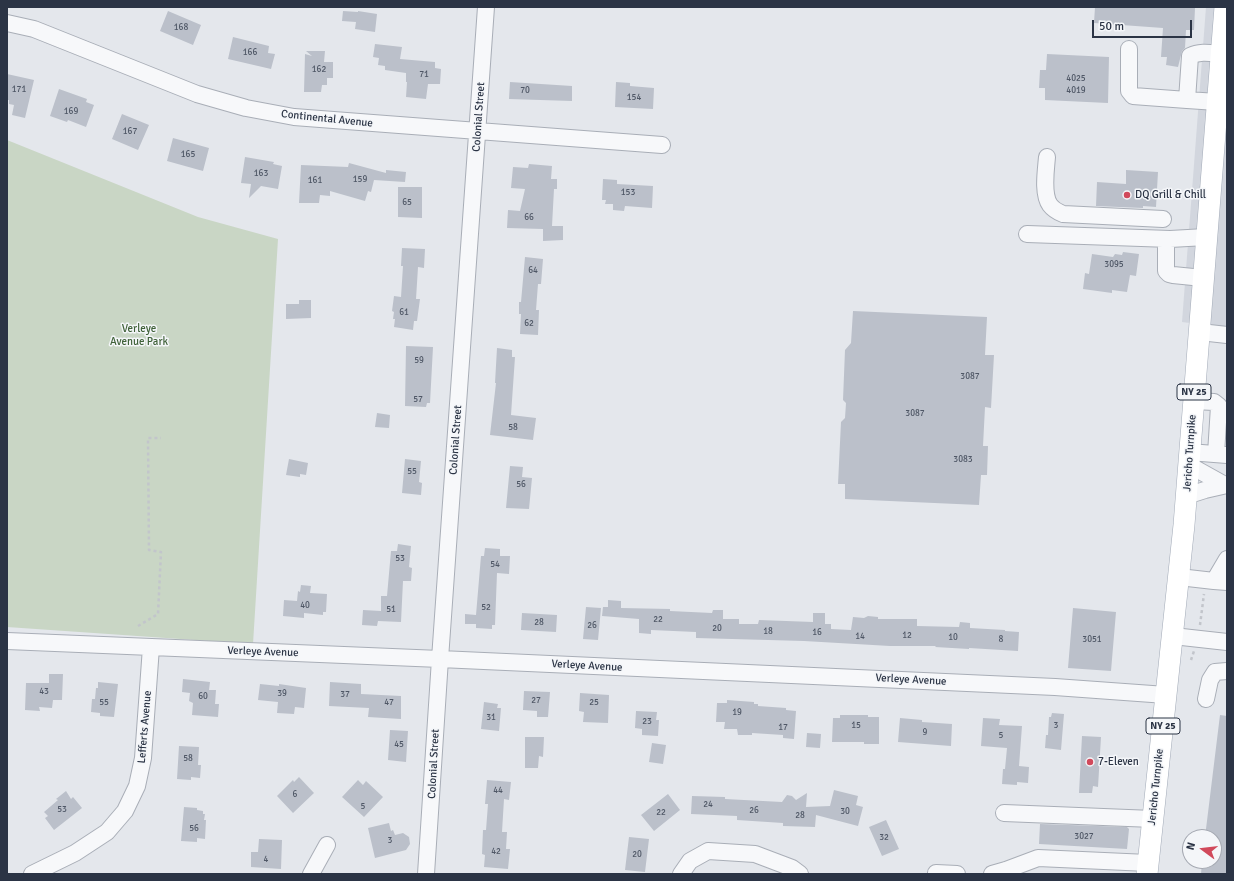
<!DOCTYPE html>
<style>
body{margin:0}
#map{position:relative;width:1234px;height:881px;overflow:hidden;background:#e4e7ec;font-family:Signika,sans-serif}
canvas{display:block}
.frame{position:absolute;inset:0;border:8px solid #2b3445;pointer-events:none}
.north{position:absolute;left:1182px;top:829px;width:40px;height:40px;box-sizing:border-box;background:#f4f6f9;border:1px solid #a4a8b1;border-radius:50%;rotate:285deg;font-size:11px;font-weight:700;line-height:16px;text-align:center;color:#2b3445}
.north::after{content:'';display:block;margin:auto;width:14px;height:18px;background:#d1495b;clip-path:polygon(50% 0,100% 100%,50% 72%,0 100%)}
.scale{position:absolute;left:1092px;top:20px;width:100px;height:18px;box-sizing:border-box;border:2px solid #2b3445;border-top:0;padding-left:5px;font-size:12px;line-height:14px;white-space:nowrap;color:#2b3445;-webkit-text-stroke:3px #f4f6f9;paint-order:stroke}
</style>
<div id="map">
<canvas width="1234" height="881"></canvas>
<div class="frame"></div>
<div class="north">N</div>
<div class="scale">50 m</div>
</div>
<script>
const ctx = document.querySelector('canvas').getContext('2d');
ctx.lineJoin = 'round';
function fillPath(path, color) {
  ctx.fillStyle = color;
  ctx.fill(path, 'evenodd');
}
function strokePath(path, color, width, dash) {
  ctx.strokeStyle = color;
  ctx.lineWidth = width;
  ctx.lineCap = dash ? 'butt' : 'round';
  ctx.setLineDash(dash || []);
  ctx.stroke(path);
}
function drawText(font, color, halo, rows, align = 'center') {
  ctx.font = font + ' Signika,sans-serif';
  ctx.lineWidth = 3;
  ctx.setLineDash([]);
  ctx.textBaseline = 'middle';
  ctx.strokeStyle = halo;
  ctx.fillStyle = color;
  for (const [text, x, y, turn = 0] of rows) {
    ctx.save();
    ctx.translate(x, y);
    ctx.rotate((+turn || 0) * Math.PI / 180);
    ctx.textAlign = isNaN(turn) ? turn : align;
    if (halo) ctx.strokeText(text, 0, 0);
    ctx.fillText(text, 0, 0);
    ctx.restore();
  }
}
fillPath(new Path2D(`
 M1206 7H1227V328L1182 322Z`), '#d2d6de');
fillPath(new Path2D(`
 M7 140 198 217 278 239 253 644 7 627Z`), '#c9d6c5');
fillPath(new Path2D(`
 M1095 7H1173L1195 8 1194 30H1186L1185 48 1182 51 1178 67 1166 65 1167 57H1161L1163 28 1094 23Z
 M168 11 201 25 193 45 160 31Z
 M343 11 358 12V11L377 14 375 32 355 29 356 22 342 21Z
 M233 37 269 46 268 53 275 54 271 69 228 59Z
 M375 44 402 47 400 59 435 62V68L441 69 440 84H428L426 99 406 97 407 82H406V73L385 70V66L378 65 379 58 373 57Z
 M306 51H325L324 62H333V78H327V85H322L321 92H304L305 54 312 56Z
 M1047 54 1109 57 1108 103 1045 100V88H1039L1040 70H1046Z
 M7 74 34 80 25 118 12 115 14 105 9 104V100H7Z
 M510 82 572 86V101L509 99Z
 M616 82 630 83V86L654 88 653 109 615 107Z
 M59 89 87 99 86 102 94 105 86 127 68 120 67 122 50 116Z
 M122 114 149 125 138 150 112 139Z
 M173 138 209 148 203 171 167 161Z
 M245 157 274 162 273 164 282 166 278 189 261 186 249 198 251 184 241 183Z
 M349 163 386 173V170L406 172 405 182 374 180 371 192 368 191 365 201 330 191V196L320 195 319 203H299L301 165 348 167Z
 M529 164 552 166 551 179H557V189H554L552 226H563V240L543 241V229L507 228 508 210 520 211 525 189 511 188 513 167 528 168Z
 M1126 170 1158 172 1156 207 1143 206V208L1096 206 1097 182 1126 184Z
 M603 179 617 180V184L653 186 652 208 625 206 624 211 613 210V204H605L606 200H602Z
 M398 187H422V218L398 217Z
 M402 248 425 249 424 268 418 267 416 299H420L417 321H414L413 330 394 327 395 319H393L394 312 392 311 394 296 401 297 403 266H401Z
 M1123 252 1139 254 1136 276 1130 275 1127 292 1112 290V293L1083 289 1085 273 1089 274 1092 254 1113 257 1115 254 1122 255Z
 M525 257 543 259 541 284H538L536 310H539L538 335 520 334 521 314H519V302H521Z
 M299 300H311V318L286 319V304H299Z
 M853 311 987 317 985 355H994L991 408 985 407 983 446H988L987 475H981L979 505 845 499V484H838L841 422 845 418 846 403 843 400 845 350 851 343Z
 M406 346 433 347 430 403H427L426 407 405 406Z
 M497 348 512 350V357H515L511 415 536 418 533 440 490 435 496 383H495Z
 M377 413 390 415 389 428 375 427Z
 M289 459 308 463 306 475 300 474V477L286 475Z
 M405 459 421 461 419 482 422 483 421 495 402 493Z
 M510 466 523 467 522 477 532 478 529 509 506 508Z
 M398 544 411 546 409 567 412 568 411 581H403L401 622 378 621 377 626 362 625 363 610 381 611V596H387L391 551H397Z
 M485 548 500 549V556H510L509 574 497 573 495 625H492V629L476 628V624H465V614L476 615 481 556H484Z
 M301 585 311 586 310 593 327 594 326 612H323V615L304 613V618L283 616 284 600 297 601 298 591 300 592Z
 M608 600 621 601V608L670 609V611L712 613 713 610H723V619H739V624H758L759 620 813 622V613H825V624H831V629L851 630 853 617 864 618 868 616 878 617V619H917V626L959 627 960 622 970 623V628L1005 630V631L1019 632 1018 651 969 648V649L935 647 936 646H890L804 641 696 638V632L651 630V634L639 633V619L602 616 603 607H608Z
 M586 607 601 608 598 640 583 639Z
 M1073 608 1116 612 1111 671 1068 668Z
 M522 613 557 615 556 632 521 630Z
 M49 674H63L62 700H53L52 708 39 707 40 711 25 710 26 683H49Z
 M183 679 210 682 209 690H216L215 704H219L218 717 192 715 193 703 189 701 190 693 182 692Z
 M98 682 118 684 114 717 100 716V713L91 712 92 699H95L96 688H98Z
 M330 682 361 684V694L401 696V719L368 717 369 708 329 706Z
 M260 684 279 686V684L306 688 304 708 295 707 294 714 277 713 278 702 258 700Z
 M524 691 550 692 548 717H537V711L523 710Z
 M580 693 609 695 608 723 583 722 584 712 579 711Z
 M727 700 754 702V704H758V706L786 708V710L796 711 794 739 783 738V735L752 733V735H738L737 729H724L725 722H716L717 703H727Z
 M484 702 498 704 497 708H501L499 731 481 729Z
 M636 711 657 712 656 720H659L658 736 642 735V729L635 728Z
 M1052 713 1064 714 1061 750 1045 748 1046 735H1048L1049 717H1051Z
 M840 715H868V717H879V744H864V742H832L833 718H840Z
 M1220 715 1227 716V874H1201L1202 861H1214V837H1205Z
 M900 718 922 720V722L952 724 951 746 898 742Z
 M983 718 1000 719 999 725 1022 726 1019 766 1029 767 1028 783 1017 782V785L1002 784 1003 769H1005L1007 748 981 746Z
 M390 730 408 731 406 762 388 760Z
 M807 733 821 734 820 748 806 747Z
 M1082 736 1101 737 1098 787 1093 786 1092 793H1079Z
 M525 737H544L543 757 539 756 538 768H525Z
 M652 743 666 745 663 764 649 762Z
 M179 746 199 747 198 765H201L200 778 191 777V780L177 779Z
 M299 777 314 793 293 813 277 796 293 780 294 782Z
 M358 780 363 785 366 781 383 797 364 817 342 797Z
 M487 780 511 782 509 800 504 799 502 832H507L506 849H510L508 869 484 867 485 855 482 854 483 830H486L488 804H485Z
 M834 790 858 796 856 805 863 807 858 826 816 815 815 827 783 826V823L737 820V816L691 814 692 796 725 797V799L782 802 787 795 792 796 796 800 807 793 806 807 830 806Z
 M66 791 71 799 73 797 82 808 54 830 45 818 48 816 44 812 58 800 56 799Z
 M668 794 680 810 654 831 641 815Z
 M184 807 197 808V810L203 811V814H205L204 820H206L205 839 197 838V842L181 841Z
 M886 820 899 849 882 856 869 827Z
 M389 823 391 831 393 830 395 835 403 833 409 837 410 844 406 850 375 858 368 828Z
 M1040 824 1127 827 1129 829 1127 849 1039 844Z
 M629 837 649 839 645 872 625 870Z
 M259 839 282 840 281 869 251 867V852H258Z`), '#bbc0ca');
const minor = new Path2D(`
 M7 23 34 29 197 94 246 108 294 117 662 145
 M1129 49V91L1133 96 1187 100
 M1217 102 1187 100 1190 56C1200 51 1210 53 1221 54
 M1047 157C1046 170 1042 194 1050 205 1053 209 1058 212 1063 214L1163 219
 M1027 234 1170 239 1206 237
 M1170 239 1166 245V271L1169 274 1173 275 1203 278
 M1200 332 1227 335
 M1194 401 1214 402 1219 406 1216 454
 M1189 452 1227 455
 M1189 465 1225 485
 M1186 496 1205 490 1227 485
 M1227 559 1214 581 1227 582
 M1179 577 1214 581
 M1173 636 1227 642
 M7 641 440 659 1055 687 1166 695
 M1206 699 1210 680 1215 672 1227 671
 M1004 813 1153 819
 M936 873 957 874
 M32 874 75 853 107 832 125 811 137 786 143 758 151 647
 M311 874 327 845
 M426 874 440 659 486 7
 M681 874 690 861 708 851 755 854 792 868 800 874
 M992 874 1006 870 1038 858 1148 863`);
const major = new Path2D(`
 M1147 874 1184 525 1225 7`);
strokePath(minor, '#a9aeb7', 18);
strokePath(major, '#a3abb8', 22);
strokePath(new Path2D(`
 M1200 625 1204 594
 M138 626 158 614 161 552 149 550 148 438H161
 M1191 660 1194 651`), '#c2c5cb', 2.5, [3, 3]);
strokePath(minor, '#f7f8fa', 16);
strokePath(major, '#fff', 21);
for (const [x, y, r, color] of [
 [1127,195,4,"#d1495b"],
 [1090,762,4,"#d1495b"]
]) {
  const dot = new Path2D();
  dot.arc(x, y, r, 0, 2 * Math.PI);
  ctx.fillStyle = color;
  ctx.fill(dot);
  strokePath(dot, '#f4f6f9', 1.5);
}
drawText('9px', '#4f5766', null, [
 ["168",181,28],
 ["166",250,53],
 ["162",319,70],
 ["71",424,75],
 ["4025",1076,79],
 ["171",19,90],
 ["70",525,91],
 ["4019",1076,91],
 ["154",634,98],
 ["169",71,112],
 ["167",130,132],
 ["165",188,155],
 ["163",261,174],
 ["159",360,180],
 ["161",315,181],
 ["153",628,193],
 ["65",407,203],
 ["66",529,218],
 ["3095",1114,265],
 ["64",533,271],
 ["61",404,313],
 ["62",529,324],
 ["59",419,361],
 ["3087",970,377],
 ["57",418,400],
 ["3087",915,414],
 ["58",513,428],
 ["3083",963,460],
 ["55",412,472],
 ["56",521,485],
 ["53",400,559],
 ["54",495,565],
 ["40",305,606],
 ["52",486,608],
 ["51",391,610],
 ["22",658,620],
 ["28",539,623],
 ["26",592,626],
 ["20",717,629],
 ["18",768,632],
 ["16",817,633],
 ["12",907,636],
 ["14",860,637],
 ["10",953,638],
 ["8",1001,640],
 ["3051",1092,640],
 ["43",44,692],
 ["39",282,694],
 ["37",345,695],
 ["60",203,697],
 ["27",536,701],
 ["55",104,703],
 ["47",389,703],
 ["25",594,703],
 ["19",737,713],
 ["31",491,718],
 ["23",647,722],
 ["15",856,726],
 ["3",1056,726],
 ["17",783,728],
 ["9",925,733],
 ["5",1001,736],
 ["45",399,745],
 ["58",188,759],
 ["44",498,791],
 ["6",295,795],
 ["24",708,805],
 ["5",363,807],
 ["53",62,810],
 ["26",754,811],
 ["30",845,812],
 ["22",661,813],
 ["28",800,816],
 ["56",194,829],
 ["3027",1084,837],
 ["32",884,838],
 ["3",390,841],
 ["42",496,852],
 ["20",637,855],
 ["4",266,860]
]);
for (const [x, y, w] of [
 [1194,392,34],
 [1163,726,34]
]) {
  const box = new Path2D();
  box.roundRect(x - w / 2, y - 8, w, 16, 3);
  ctx.fillStyle = '#f4f6f9';
  ctx.fill(box);
  strokePath(box, '#2b3445', 1);
}
drawText('bold 10px', '#2b3445', null, [
 ["NY 25",1194,392],
 ["NY 25",1163,726]
]);
drawText('11px', '#2b3445', '#f4f6f9', [
 ["Colonial Street",479,117,-86],
 ["Continental Avenue",327,119,6],
 ["Colonial Street",456,440,-86],
 ["Jericho Turnpike",1190,453,-86],
 ["Verleye Avenue",263,652,2],
 ["Verleye Avenue",587,666,3],
 ["Verleye Avenue",911,680,3],
 ["Lefferts Avenue",145,727,-85],
 ["Colonial Street",434,764,-87],
 ["Jericho Turnpike",1156,787,-84]
]);
drawText('11px', '#2b3445', '#f4f6f9', [
 ["DQ Grill & Chill",1135,195],
 ["7-Eleven",1098,762]
], 'left');
drawText('11px', '#3f6138', '#f4f6f9', [
 ["Verleye",139,329],
 ["Avenue Park",139,342]
]);
</script>
